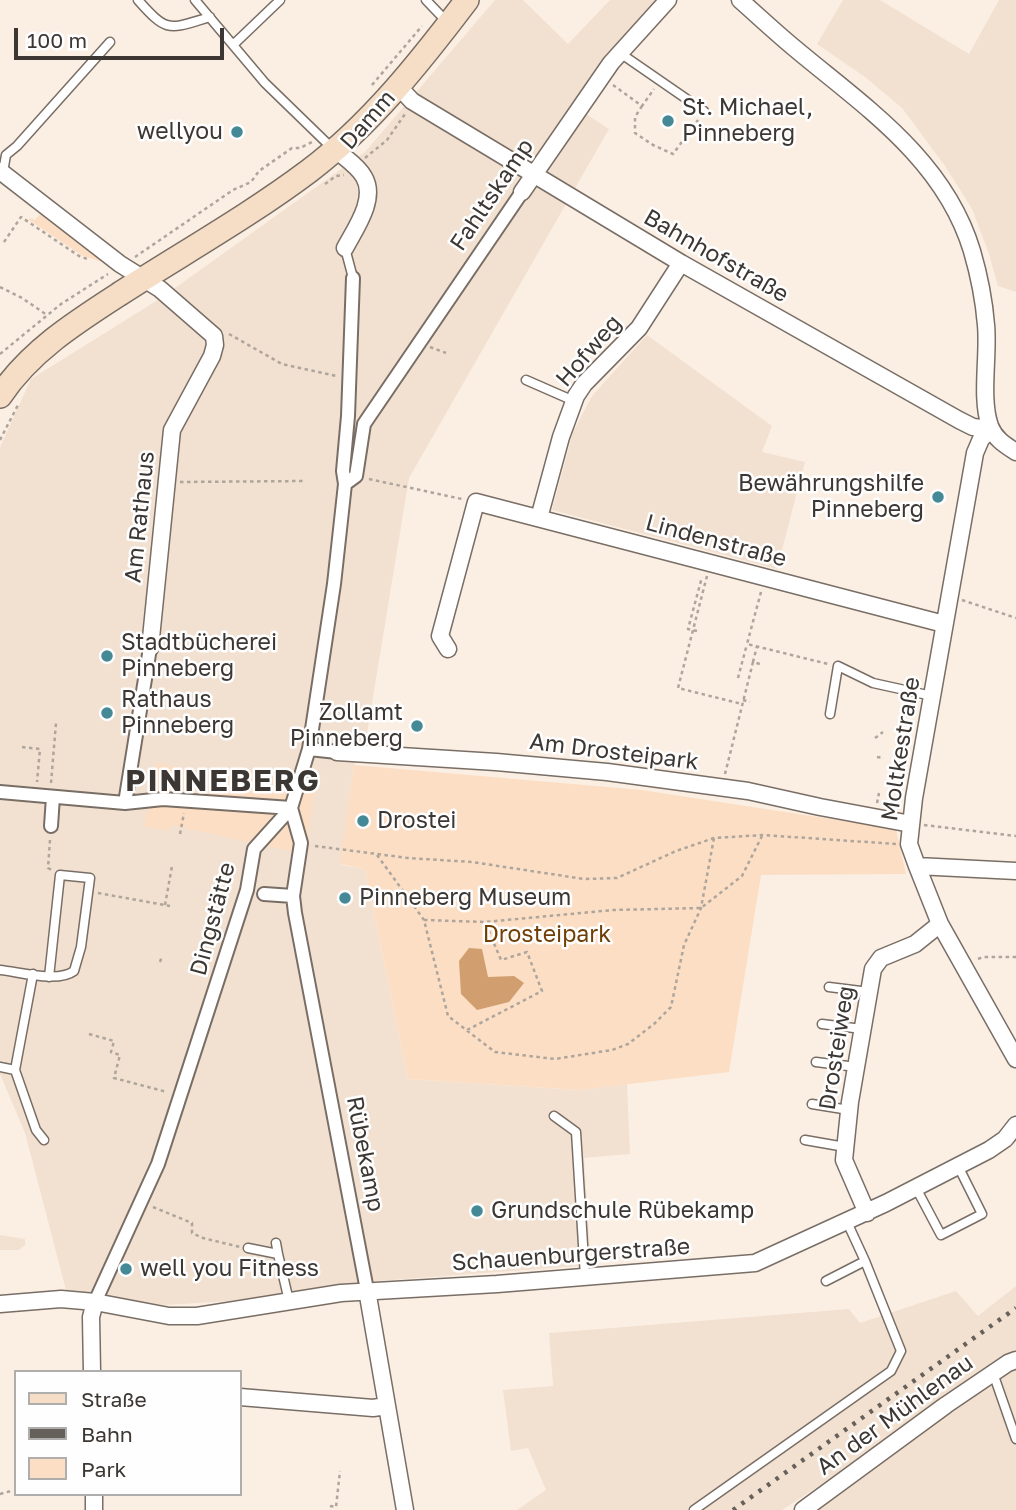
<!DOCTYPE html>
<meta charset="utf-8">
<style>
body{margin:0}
#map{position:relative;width:1016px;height:1510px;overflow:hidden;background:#fbefe4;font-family:"Golos Text",sans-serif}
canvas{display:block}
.legend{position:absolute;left:14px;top:1370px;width:228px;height:126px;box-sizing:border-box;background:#fefefe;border:2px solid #b0aead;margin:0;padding:9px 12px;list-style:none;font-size:21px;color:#3c3733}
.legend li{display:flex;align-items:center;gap:14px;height:35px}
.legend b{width:35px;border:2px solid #b0aead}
.scale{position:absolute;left:14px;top:28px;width:210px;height:32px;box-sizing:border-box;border:4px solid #3c3733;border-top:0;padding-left:9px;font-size:21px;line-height:24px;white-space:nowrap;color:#3c3733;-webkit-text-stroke:5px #fefefe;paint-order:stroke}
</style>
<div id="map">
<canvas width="1016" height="1510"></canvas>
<ul class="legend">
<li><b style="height:9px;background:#f6dec6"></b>Straße</li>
<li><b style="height:9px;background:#66605a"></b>Bahn</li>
<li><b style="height:19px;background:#fcdec4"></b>Park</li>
</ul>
<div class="scale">100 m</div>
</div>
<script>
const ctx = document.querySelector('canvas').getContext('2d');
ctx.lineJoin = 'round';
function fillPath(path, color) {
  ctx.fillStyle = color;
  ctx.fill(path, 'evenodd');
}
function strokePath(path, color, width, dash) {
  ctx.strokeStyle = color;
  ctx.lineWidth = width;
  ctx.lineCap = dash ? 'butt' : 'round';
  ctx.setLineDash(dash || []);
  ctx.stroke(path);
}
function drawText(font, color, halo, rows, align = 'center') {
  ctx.font = font + ' "Golos Text",sans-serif';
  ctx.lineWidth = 5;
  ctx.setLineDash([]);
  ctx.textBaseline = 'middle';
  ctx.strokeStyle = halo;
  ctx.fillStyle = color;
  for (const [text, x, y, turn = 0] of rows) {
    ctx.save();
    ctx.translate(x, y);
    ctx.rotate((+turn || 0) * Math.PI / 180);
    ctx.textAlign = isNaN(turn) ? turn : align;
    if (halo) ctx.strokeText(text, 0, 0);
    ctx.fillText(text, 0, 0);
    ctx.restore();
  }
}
fillPath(new Path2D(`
 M495 0H523L568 44 610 0H678L630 52 586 114 609 129 409 478 366 740 354 765 341 865 365 869 408 1079 580 1090 627 1084 630 1154 584 1158 591 1265 378 1281 230 1301 165 1305 67 1294 25 1133 0 1074V447L31 379 161 298 365 152Z
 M843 0H880L969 54 999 0H1016V292L998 286 989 254 972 209 945 166 902 108 865 77 817 44Z
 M647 335 772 426 762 452 805 462 777 569 552 510 573 432 592 396Z
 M0 1235 25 1239V1245L19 1250H0Z
 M1016 1286V1510H819L944 1405 782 1510H517L546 1490 528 1448 511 1451 503 1390 553 1386 549 1333 849 1309 860 1323 956 1291 978 1316Z`), '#f2e1d1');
fillPath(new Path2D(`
 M42 212 109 264 83 256 29 220 31 218 35 220Z
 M157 763 240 779 242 774 248 770 273 776 292 769 317 772 305 854 170 825 169 831 144 826Z
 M354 765 642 790 896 829 906 874 761 875 729 1072 580 1090 408 1079 365 869 340 864Z`), '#fcdec4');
fillPath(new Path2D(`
 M469 948 482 949 488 977 514 976 524 983 509 1002 477 1010 461 994 459 961Z`), '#d19e70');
const service = new Path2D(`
 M138 0C168 34 169 29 210 17
 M195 0 265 83 333 149
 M426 0 447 22
 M233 45 280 0
 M620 53 704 111
 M3 172 6 155 17 146 110 42
 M345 248 353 278
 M526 380 574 401
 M830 714 838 666 873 683 932 696
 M0 970C20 972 58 983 74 971L81 947 90 878 60 875 49 977
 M33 974 15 1070 36 1130 44 1140
 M829 987 869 992
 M822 1024 862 1029
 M816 1062 856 1067
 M0 1067 15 1070
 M812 1104 849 1110
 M554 1116 576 1132 585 1277
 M805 1140 845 1147
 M916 1188 941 1235 982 1214 958 1166
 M276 1243 278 1254
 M248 1248 278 1254 289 1301
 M826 1281 865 1261 847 1222
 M993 1373 1016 1439
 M694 1510 891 1371 901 1351 865 1261`);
const pedestrian = new Path2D(`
 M345 484 356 476 364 424 522 192
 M309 749 337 752
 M0 792 125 803 163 799 291 808
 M125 803 150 648
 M291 808 301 843 293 896 295 913 367 1290
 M51 826 53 797
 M264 894 293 896
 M95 1302 158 1164 247 890 254 849 291 808 309 749 334 584 345 484 343 471 348 416 353 278`);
const minor = new Path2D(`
 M740 0C757 15 774 31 792 46 862 105 944 158 972 251 979 275 984 300 986 325 989 355 980 398 990 426 995 439 1005 445 1016 452
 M398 86 412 101 681 263 959 420 973 427 991 429
 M336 150C345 158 358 166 364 177 377 199 355 229 345 248
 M0 171 120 264 160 289 214 336 215 345 212 356 172 430 150 648
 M522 192 611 63 668 0
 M991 429 981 439 975 453 914 798 909 844 917 866 940 924 1016 1059
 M539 518 561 437 576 396 584 384 639 328 681 263
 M448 649 440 636 476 502 944 624
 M337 752 496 762 607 772 748 791 820 807 911 824
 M917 866 1016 871
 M867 1213 844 1160 850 1102 873 969 881 958 915 944 940 924
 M367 1290 405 1510
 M0 1304 61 1299 95 1302 169 1316H197L341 1293 497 1284 755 1263 886 1203 989 1150 1005 1139 1016 1125
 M92 1372 91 1317 95 1302
 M240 1397 373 1408 386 1406
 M94 1494V1510
 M803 1510 946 1405 1008 1363 1016 1360`);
const secondary = new Path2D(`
 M0 396C30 351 76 322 121 293 183 253 249 216 309 171 371 124 420 62 467 0`);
strokePath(service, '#796e65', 11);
strokePath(pedestrian, '#796e65', 16);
strokePath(minor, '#796e65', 19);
strokePath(secondary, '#796e65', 26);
strokePath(new Path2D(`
 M372 85 422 26
 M613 85 642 106 654 89
 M642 106 635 117V133L653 145 673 154 698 120
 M365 158 387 140 405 114
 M325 184 336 176 344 175
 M4 242 21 217 79 256 90 260
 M135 257 233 190 251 182 259 171 292 148H300L312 142
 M0 287 22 298 47 315
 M229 334 282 364 336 376
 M430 347 446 353
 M0 354 61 304 108 274
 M0 440 19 403
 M369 479 462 499
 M180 482 306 481
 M707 576 678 688 742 704
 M761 592 747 644 828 664
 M962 600 1016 618
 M697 631 688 629 702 577
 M753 662 757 646
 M738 678 747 644
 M743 700 750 702
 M875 738 883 732
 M22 747 40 749 37 782
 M877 757 884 758
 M725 774 753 662 760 664
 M51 783 56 723
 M877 803 879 793
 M924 825 1016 836
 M180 834 184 813
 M50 840 48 868 52 870
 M315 846 408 858 472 862 584 879 617 878 676 851 714 838 763 835 896 844
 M377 855 424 920 448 1016 495 1052 555 1059 612 1050 628 1044 654 1024 671 1007 684 945 701 908 714 838
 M98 893 170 906
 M165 905 172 866
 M211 915 224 917
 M424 920 485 922 613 910 701 908 742 876 762 836
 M978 959 983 957H1016
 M160 962 162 956
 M467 1030 542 991 527 952 501 960 485 922
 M89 1034 114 1041 111 1052 120 1055 114 1078 167 1092
 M153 1207 192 1223V1233L203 1238 240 1247
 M0 1494 11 1491
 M330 1506 336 1507 340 1471`), '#aea59c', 2.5, [3.5, 3.5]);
strokePath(service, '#fff', 8);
strokePath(pedestrian, '#fff', 12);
strokePath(minor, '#fff', 16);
strokePath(secondary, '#f6dec6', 23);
strokePath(new Path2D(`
 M733 1510 1016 1308`), '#66605a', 4.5, [3.5, 7]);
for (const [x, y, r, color] of [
 [668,121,7,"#458997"],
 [237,132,7,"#458997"],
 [938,497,7,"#458997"],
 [107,656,7,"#458997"],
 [107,713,7,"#458997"],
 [417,726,7,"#458997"],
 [363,821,7,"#458997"],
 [345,898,7,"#458997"],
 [477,1211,7,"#458997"],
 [126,1269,7,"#458997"]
]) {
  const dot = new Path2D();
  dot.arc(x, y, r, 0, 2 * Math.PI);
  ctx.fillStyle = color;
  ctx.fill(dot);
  strokePath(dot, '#fefefe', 2.5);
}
drawText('23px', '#3c3733', '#fefefe', [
 ["St. Michael,",682,108],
 ["Pinneberg",682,134],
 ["wellyou",223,132,"right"],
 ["Bewährungshilfe",924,484,"right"],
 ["Pinneberg",924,510,"right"],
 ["Stadtbücherei",121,643],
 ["Pinneberg",121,669],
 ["Rathaus",121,700],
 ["Pinneberg",121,726],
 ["Zollamt",403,713,"right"],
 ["Pinneberg",403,739,"right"],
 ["Drostei",377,821],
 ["Pinneberg Museum",359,898],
 ["Grundschule Rübekamp",491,1211],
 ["well you Fitness",140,1269]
], 'left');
drawText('23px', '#3c3733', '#fefefe', [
 ["Damm",368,120,-49],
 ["Fahltskamp",492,195,-56],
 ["Bahnhofstraße",716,256,30],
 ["Hofweg",589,351,-49],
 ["Am Rathaus",140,517,-84],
 ["Lindenstraße",716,541,15],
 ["Moltkestraße",901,749,-81],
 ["Am Drosteipark",614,752,7],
 ["Dingstätte",213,919,-75],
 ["Drosteiweg",837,1048,-81],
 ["Rübekamp",365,1154,79],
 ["Schauenburgerstraße",571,1255,-4],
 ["An der Mühlenau",895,1415,-36]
]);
drawText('23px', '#703f05', '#fefefe', [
 ["Drosteipark",547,935]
]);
ctx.letterSpacing = '2px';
drawText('bold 30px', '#3c3733', '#fefefe', [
 ["PINNEBERG",223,781]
]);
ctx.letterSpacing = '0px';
</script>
